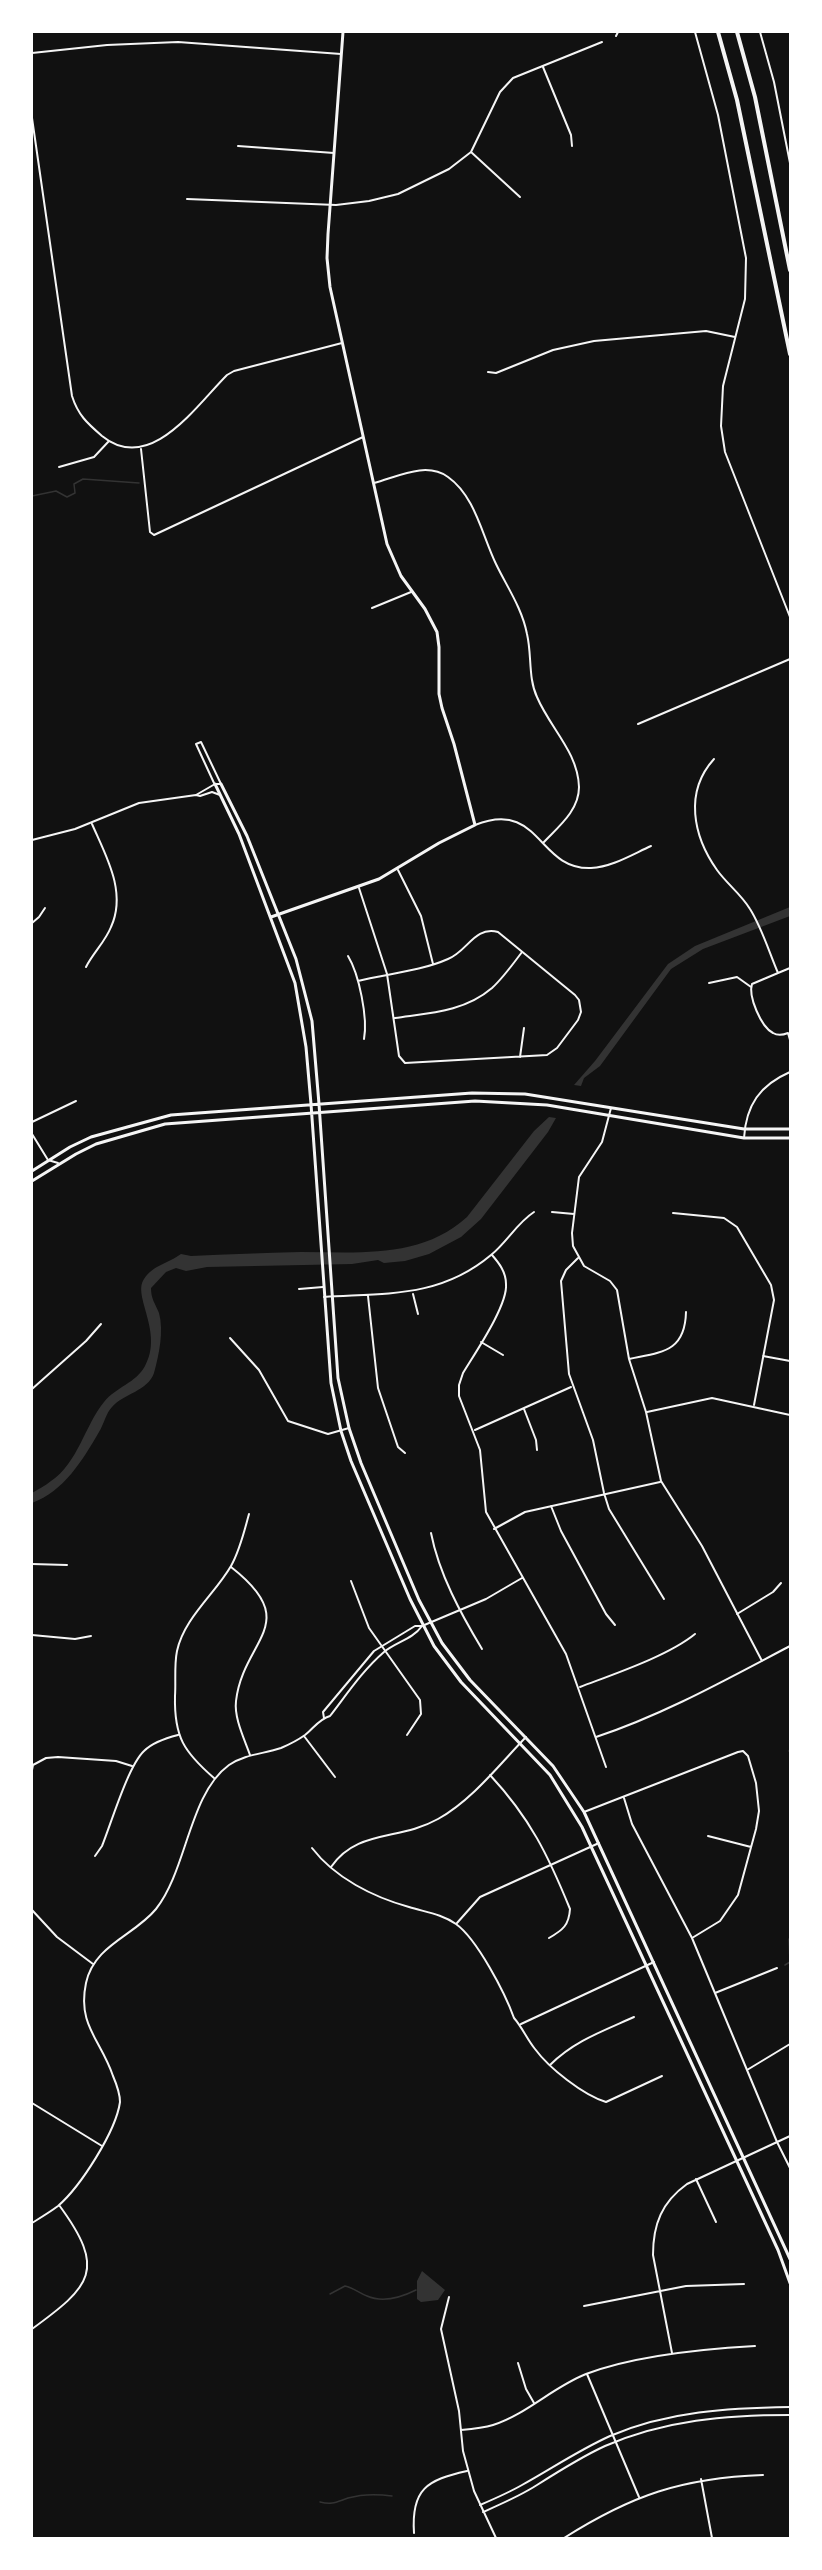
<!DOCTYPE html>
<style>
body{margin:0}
#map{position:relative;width:822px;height:2570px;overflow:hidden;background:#111;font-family:"Playfair Display",serif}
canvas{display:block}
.frame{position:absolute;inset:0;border:33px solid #fff;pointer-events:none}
</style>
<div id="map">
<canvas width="822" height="2570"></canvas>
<div class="frame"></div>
</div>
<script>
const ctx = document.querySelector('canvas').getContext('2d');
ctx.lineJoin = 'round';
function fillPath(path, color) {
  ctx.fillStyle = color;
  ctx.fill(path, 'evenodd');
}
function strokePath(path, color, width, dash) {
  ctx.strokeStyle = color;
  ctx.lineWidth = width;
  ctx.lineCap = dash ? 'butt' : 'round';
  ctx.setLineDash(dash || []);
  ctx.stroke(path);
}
fillPath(new Path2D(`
 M790 907V916L703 949 671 969 600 1066 584 1078 581 1086 574 1085 595 1061 668 964 695 946Z
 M549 1117 556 1118 548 1132 481 1219 461 1237 429 1254 405 1261 384 1263 378 1260 352 1264 207 1267 186 1271 176 1268 166 1272 151 1288C151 1299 155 1303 159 1313 164 1331 159 1355 154 1373 148 1391 123 1394 112 1407 106 1413 104 1424 99 1432 82 1461 64 1491 32 1503V1493C38 1489 45 1486 51 1481 78 1463 85 1425 104 1402 116 1387 136 1383 145 1366 164 1332 132 1296 144 1279 153 1265 169 1263 181 1254L191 1256C228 1254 264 1253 301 1252 359 1252 421 1259 467 1217L534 1131Z
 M422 2271 445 2290 438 2300 421 2302 417 2299V2281Z`), '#333');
strokePath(new Path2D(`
 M32 496 56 491 67 497 75 493 74 484 83 479 139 483
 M789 1751 790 1749
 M785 1965 790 1962 789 1939
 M330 2294 345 2286C354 2288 359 2293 367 2296 383 2303 402 2297 416 2290
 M320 2502C333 2505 336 2502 348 2498 362 2494 378 2494 392 2496`), '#333', 1.5);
strokePath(new Path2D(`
 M695 32 718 115 746 258 745 299 723 386 721 426 725 452 790 617
 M760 32 774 82 790 163
 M616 36 618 32
 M32 53 107 45 178 42 341 54
 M543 67 571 135 572 146
 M32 118 72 396C78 415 87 423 102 436 150 475 196 406 227 375L234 371 342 343
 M238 146 334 153
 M471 152 520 197
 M187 199 336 205 369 201 398 194 449 169 471 152 500 92 513 78 602 42
 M488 372 496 373 553 350 594 341 706 331 735 337
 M141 449 150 532 154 535 363 437
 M59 467 94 457 109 441
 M374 483C397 477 426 461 448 477 475 496 482 535 496 564 507 587 522 608 527 634 532 655 528 678 537 697 550 728 578 752 579 787 579 811 558 827 543 843
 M372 608 411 592
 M638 724 790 659
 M714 759C684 792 693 836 717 870 727 884 741 894 750 909 762 928 769 952 778 973L752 984C748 996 761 1027 773 1033 778 1036 783 1035 788 1033L790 1040
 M196 795 215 784H221L201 742 196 744 214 783
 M475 825C541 799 537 870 591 868 612 867 633 854 651 846
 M32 840 75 829 139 803 196 795 200 796 212 792 220 795
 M398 870 421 916 433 964
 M32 923 39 917 45 908
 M348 956C359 974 368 1018 364 1039
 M86 967C93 953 105 942 111 927 127 892 106 856 92 824
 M778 973 790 968
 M358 981C387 974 421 971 448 959 468 951 474 926 498 932L575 995 579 1000 581 1012 578 1020 557 1048 547 1055 405 1063 399 1056 387 974 359 888
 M709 983 737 977 751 987
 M395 1018C429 1013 464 1012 492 988 503 978 513 964 522 952
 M520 1057 524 1028
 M611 1108 602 1142 579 1177 572 1233 573 1246 584 1266 610 1281 617 1290 629 1359 646 1412 661 1481 702 1546 762 1661
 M32 1122 76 1101
 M32 1134 48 1160 58 1163
 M744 1138C746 1105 760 1085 790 1072
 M552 1212 574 1214
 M673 1213 724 1218 737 1227 771 1285 774 1300 754 1405
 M492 1255C499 1263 506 1272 506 1284 508 1305 475 1353 463 1373L459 1385V1396L480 1450 486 1512 566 1654 606 1767
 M578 1258 566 1270 561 1281 569 1374 593 1440 604 1493 609 1509 664 1599
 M299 1289 323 1287
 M413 1294 418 1314
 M368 1296 378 1388 398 1447 405 1453
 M324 1297C386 1293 440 1298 491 1255 507 1242 517 1223 534 1212
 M230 1338 259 1370 288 1421 328 1434 349 1428
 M481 1342 503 1355
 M763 1356 790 1361
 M629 1359C662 1352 685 1352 686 1312
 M32 1389 86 1341 101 1324
 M524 1409 536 1440 537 1450
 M647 1412 712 1398 790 1415
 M475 1430 571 1387
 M551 1506 561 1531 606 1614 615 1625
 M494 1529 525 1512 660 1482
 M431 1533C439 1574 461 1614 482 1649
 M32 1564 67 1565
 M231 1567C304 1624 243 1639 236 1701 234 1718 244 1738 250 1755
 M351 1581 369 1628 420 1700 421 1714 407 1735
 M737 1614 773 1592 781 1583
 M32 1635 75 1639 91 1636
 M580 1687C614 1674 668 1656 695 1634
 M324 1718 323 1712 374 1651 415 1626H422
 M304 1736 335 1777
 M596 1737C665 1714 727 1679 790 1646
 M32 1770 33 1765 46 1758 58 1757 116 1761 132 1766
 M490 1775C530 1818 548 1855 570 1909 569 1925 563 1930 549 1938
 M214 1778C184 1752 174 1737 175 1696 176 1682 174 1665 177 1651 184 1618 215 1594 231 1566 240 1550 244 1532 249 1514
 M624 1798 632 1824 692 1938 777 2142 790 2168
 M584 1812 738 1752 743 1751 748 1756 756 1783 759 1811 756 1829 738 1895 720 1921 692 1938
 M708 1836 751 1847
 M312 1848C335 1878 373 1897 409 1907 425 1912 442 1914 456 1924 477 1939 505 1993 514 2018 522 2027 527 2039 535 2049 549 2068 583 2095 606 2102L662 2076
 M95 1856 102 1846C111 1824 128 1766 144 1751 153 1742 166 1738 178 1735
 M331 1867C357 1829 399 1841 438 1819 472 1800 499 1765 526 1737
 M32 1910 57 1937 93 1964
 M457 1923 480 1897 599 1843
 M715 1993 777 1968
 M521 2024 654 1962
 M550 2065C574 2041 603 2031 634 2017
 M747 2070 790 2044
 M32 2103 102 2146
 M696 2179 716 2222
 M32 2223C40 2218 50 2212 58 2206 81 2186 116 2131 120 2102 120 2094 116 2083 113 2076 101 2040 77 2025 86 1983 94 1945 134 1936 156 1909 187 1870 189 1794 229 1765 245 1754 264 1754 281 1748 288 1745 298 1740 305 1735 313 1729 319 1719 330 1716 347 1694 363 1670 384 1652 396 1642 413 1639 422 1626L486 1599 522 1578
 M449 2297 441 2329 459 2411 463 2451 474 2491 496 2538
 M584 2306 686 2286 744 2284
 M32 2329C91 2286 107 2270 59 2205
 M672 2353 653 2255C653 2224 662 2202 687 2184L790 2136
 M518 2363 526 2389 534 2403
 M587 2374 639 2497
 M461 2430C472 2429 483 2428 493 2425 527 2414 553 2387 586 2374 636 2355 702 2349 755 2346
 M701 2479 712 2538
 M480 2505C494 2499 508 2493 522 2485 551 2469 579 2450 610 2436 668 2411 729 2408 790 2407
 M483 2512C501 2504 520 2496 537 2485 559 2471 581 2457 605 2446 665 2420 726 2415 790 2415
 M414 2533C411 2489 427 2480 467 2471
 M564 2538C632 2495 682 2478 763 2475
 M765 2538H773`), '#f5f5f5', 2);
strokePath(new Path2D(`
 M215 784 239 834 295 983 306 1047 311 1104
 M221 784 247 836 296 959 312 1021 319 1104
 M271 917 379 879 439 843 475 825 454 744 442 708 439 694V647L437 632 425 609 401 576 387 544 330 287 327 258 328 234 343 32`), '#f5f5f5', 3);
strokePath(new Path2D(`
 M311 1104 331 1383 341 1431 351 1461 410 1599 434 1646 461 1682 550 1775 582 1827 778 2250 790 2283
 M319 1104 338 1378 349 1428 361 1463 419 1600 442 1643 470 1680 553 1766 584 1812 790 2259
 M32 1171 70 1147 91 1137 171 1115 472 1093 525 1094 744 1129H790
 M32 1181 76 1154 96 1144 165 1124 475 1101 547 1105 744 1138H790`), '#f5f5f5', 3);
strokePath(new Path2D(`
 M718 32 737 100 790 354
 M737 32 755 97 790 270`), '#f5f5f5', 4);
</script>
